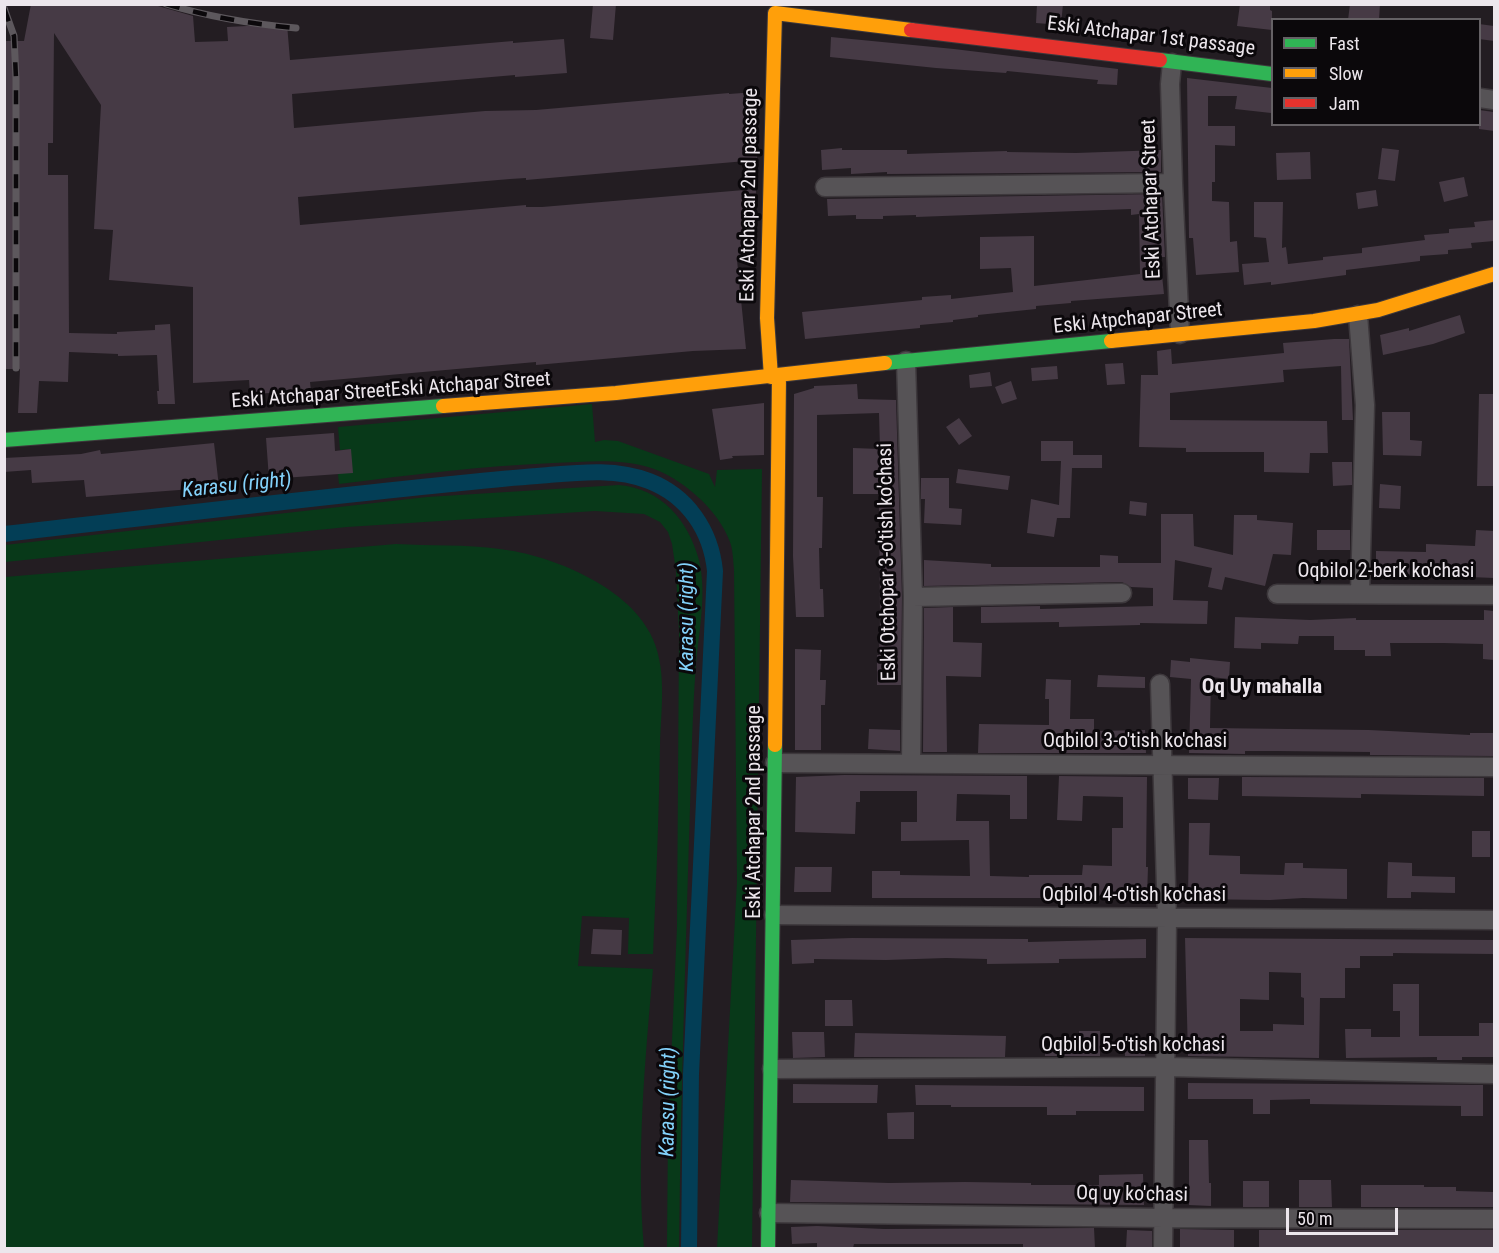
<!DOCTYPE html>
<style>
body{margin:0}
#map{position:relative;width:1499px;height:1253px;overflow:hidden;background:#231d22;font-family:"Roboto Condensed",sans-serif}
canvas{display:block}
.frame{position:absolute;inset:0;border:6px solid #ece6ec;pointer-events:none}
.legend{position:absolute;left:1271px;top:18px;width:210px;height:108px;box-sizing:border-box;background:#0b080b;border:2px solid #656165;margin:0;padding:8px 10px;list-style:none;font-size:18px;color:#ece6ec}
.legend li{display:flex;align-items:center;gap:12px;height:30px}
.legend b{width:30px;border:2px solid #656165}
.scale{position:absolute;left:1286px;top:1208px;width:112px;height:27px;box-sizing:border-box;border:3px solid #ece6ec;border-top:0;padding-left:8px;font-size:18px;line-height:21px;white-space:nowrap;color:#ece6ec;-webkit-text-stroke:4px #0b080b;paint-order:stroke}
</style>
<div id="map">
<canvas width="1499" height="1253"></canvas>
<div class="frame"></div>
<ul class="legend">
<li><b style="height:8px;background:#30b455"></b>Fast</li>
<li><b style="height:8px;background:#ff9f0a"></b>Slow</li>
<li><b style="height:8px;background:#e5322d"></b>Jam</li>
</ul>
<div class="scale">50 m</div>
</div>
<script>
const ctx = document.querySelector('canvas').getContext('2d');
ctx.lineJoin = 'round';
function fillPath(path, color) {
  ctx.fillStyle = color;
  ctx.fill(path, 'evenodd');
}
function strokePath(path, color, width, dash) {
  ctx.strokeStyle = color;
  ctx.lineWidth = width;
  ctx.lineCap = dash ? 'butt' : 'round';
  ctx.setLineDash(dash || []);
  ctx.stroke(path);
}
function drawText(font, color, halo, rows, align = 'center') {
  ctx.font = font + ' "Roboto Condensed",sans-serif';
  ctx.lineWidth = 6;
  ctx.setLineDash([]);
  ctx.textBaseline = 'middle';
  ctx.strokeStyle = halo;
  ctx.fillStyle = color;
  for (const [text, x, y, turn = 0] of rows) {
    ctx.save();
    ctx.translate(x, y);
    ctx.rotate((+turn || 0) * Math.PI / 180);
    ctx.textAlign = isNaN(turn) ? turn : align;
    if (halo) ctx.strokeText(text, 0, 0);
    ctx.fillText(text, 0, 0);
    ctx.restore();
  }
}
fillPath(new Path2D(`
 M592 404 595 442 604 440 618 441 709 474 715 487 717 470 762 469 752 1248H717L737 882 734 569C733 560 733 550 730 542 719 510 680 476 648 467 618 458 584 462 553 463 481 466 410 475 339 484L338 474 350 449 340 450 338 427Z
 M619 485C662 489 688 520 699 560 707 594 699 630 696 664 694 689 693 715 692 741 687 910 681 1079 679 1248H667V1246L668 1131 677 927 679 632 676 571 672 544 668 532 660 522 644 514 595 511 347 527 5 562V545L427 497Z
 M396 544C430 546 466 544 500 549 551 555 626 586 650 633 668 667 661 708 660 745 659 815 656 885 653 954H628L629 918 582 916 578 966 653 969C645 1062 636 1155 644 1248H5V577Z`), '#083919');
strokePath(new Path2D(`
 M4 534C153 517 302 499 451 484 480 481 508 478 537 476 574 473 614 467 649 481 688 496 711 531 715 571L691 1074 689 1248`), '#033e56', 16);
fillPath(new Path2D(`
 M31 4H151L193 16 195 42 228 41 227 27 287 24 290 60 513 41V43L564 39 567 73 515 77V75L480 78 292 94 294 128 485 111 536 110 729 93V94L756 92 758 117 757 161 746 162V161L526 180V178L510 179 298 197 300 225 526 205V207H542L756 189 754 259 737 260 746 349 693 351 536 365V362L310 382 311 391 250 394 249 380 193 383V287L109 280 113 230 94 229 101 105 54 33 53 143H48V175H68L69 333 117 334V332L155 330V325L170 324 175 404H158L157 391H159L157 355 118 356V354L69 352 68 382 39 381 37 413H18L20 369H4V41H24Z
 M593 4H616L613 40 590 38Z
 M1037 4H1063L1061 25 1036 23Z
 M1240 4H1270V10L1272 11V30L1237 26Z
 M1350 4H1380L1379 20H1348Z
 M1479 24 1494 26V41L1479 39Z
 M831 37 954 49 1118 69 1117 85 1097 84 1098 80 1007 71 1006 73 936 68 830 57Z
 M1187 78 1272 88 1271 113 1235 109 1237 96H1208V126H1235V146L1215 145V182H1212V201L1229 202 1230 242 1237 241 1239 272 1196 275 1193 238H1189Z
 M1479 110 1494 112V131L1479 129Z
 M842 148V150H907V154L1007 151V152L1076 153 1161 150V172L887 174V172L851 174V168L822 170 821 150Z
 M1382 148 1399 150 1395 181 1378 179Z
 M1310 152 1311 179 1277 180 1276 153Z
 M1464 177 1468 196 1444 202 1439 182Z
 M1376 190 1378 206 1358 209 1356 193Z
 M1162 194 1165 257H1160L1164 294 1071 301V303L1036 306V309L978 315V317L953 320V322L920 325V328L805 339 802 312 922 300V297L951 295V299L1013 292 1011 268 980 269V237L1034 236V286L1140 274 1139 214 1131 215V209L916 217V215L883 216V219H856V215L828 216 827 199Z
 M1254 202H1283L1282 248 1286 247 1288 264 1323 260V257L1362 253V248L1425 240 1424 235 1449 233V229L1475 227 1474 222 1494 220V241L1471 243 1472 248 1448 250V254L1420 256V261L1346 270V275L1271 285V282L1244 285 1242 264 1269 262 1266 238 1254 237Z
 M1460 315 1465 333 1433 344 1383 355 1380 335 1409 328V331Z
 M1334 339H1349L1353 420H1342L1341 366 1283 370 1284 382 1170 393V420L1327 421 1328 453H1310L1309 473 1264 472V452H1186V448L1139 447 1141 375H1158L1157 351 1171 349 1172 364 1284 353 1283 343Z
 M1123 363 1125 384 1107 385 1105 364Z
 M1057 366 1058 379 1032 381 1031 368Z
 M990 372 992 386 970 388 969 375Z
 M1011 381 1017 399 1002 404 995 387Z
 M857 384 858 399 896 400 902 597 901 685H877V655H879L880 618 879 494H853V448L880 449 879 413 817 415V497H823L822 548H819L820 589H823L824 617H796L793 556 794 394 814 388V386Z
 M1479 394H1494V486H1477Z
 M764 403V455L732 456 733 458 720 460 712 409Z
 M1382 412H1410V440L1422 441 1421 456 1383 455Z
 M959 418 972 436 959 445 946 427Z
 M334 433 335 451 351 449 353 473 269 479 266 438Z
 M1041 441H1073V455H1102V468H1072L1070 518H1057L1054 537 1027 533 1031 499 1059 505 1061 461H1041Z
 M214 443 219 487 86 497 84 480 32 483 31 470 4 472V458L81 454 100 450 101 454Z
 M1332 462H1352V485L1333 486Z
 M958 469 1010 476 1008 490 956 483Z
 M921 478H949V508L962 509 961 525 924 523 925 499H921Z
 M1380 484 1401 486 1400 509 1379 508Z
 M1130 501 1147 503 1146 516 1129 514Z
 M1161 514H1193L1194 546 1233 555 1234 515H1257V520L1293 523 1291 555 1273 554 1265 586 1225 577 1222 590 1208 587 1212 568 1175 560 1173 600 1208 601 1207 624 1140 623V625L1059 627V622L981 623V607L1040 606V609L1153 606V588L1131 587 1122 582 924 586V560L991 564V567H1100V555L1118 556V563H1161Z
 M1317 530H1350V550H1317Z
 M1476 530 1494 531V578L1376 573V551L1426 552V544L1475 546Z
 M953 607V642L982 643 981 677 946 676 947 752H923L924 608Z
 M1484 610 1494 611V660L1483 659V644L1443 643H1390L1391 656H1365V650H1334V636H1299L1298 644 1261 643V649L1234 648 1235 617 1310 620 1356 618V620H1484Z
 M795 649 821 650 820 680H826L825 705H821V750H795Z
 M1190 658 1230 662 1229 679 1211 677 1210 728 1369 730 1470 735V733H1494V756L1370 755V752L1277 751H1245V754L1189 753 1191 679 1170 677 1171 660 1190 662Z
 M1098 675 1145 677V688L1097 687Z
 M1046 679 1071 680 1070 719H1094V731L1145 730 1146 753H978L979 724 1049 725V699H1045Z
 M869 729 900 730V751L868 749Z
 M844 775 1027 776V819H1010V795L957 794 956 821H989L990 876 1029 877V875H1082L1083 865 1112 866V828H1123V797L1083 796 1082 821 1057 820 1059 776 1147 777 1146 867H1148L1147 897 1075 895V898H872V871H900V875L970 876 969 840 901 841V822H917V791H860V802H856L855 834 795 832 796 777Z
 M1242 777 1484 778V796L1361 794V798L1242 796Z
 M1188 778H1219L1218 800 1188 799Z
 M1189 823H1210L1209 855 1240 856V874L1284 875 1285 863H1303V868L1347 869V899L1303 898 1270 900 1188 899Z
 M1472 831H1490V857H1472Z
 M1388 862 1412 863V876L1455 877V893L1411 892V898H1387Z
 M795 867H832L831 892H794Z
 M593 929 622 930 621 955 591 954Z
 M852 938 1028 939V942L1146 939V958L1059 959V963L987 964V959L946 958 886 960 814 959V963L792 964 791 940Z
 M1185 938 1494 940V954L1393 953V956H1360V968H1345V998H1320L1319 1058 1188 1056ZM1269 972 1301 973V997L1304 998V1025L1273 1024V1031H1240V999L1269 1000Z
 M1393 984H1419V1036H1479V1023H1494V1057H1462V1060H1437V1057L1346 1058 1345 1029H1371V1037H1400V1011H1393Z
 M825 1000H852L853 1026H825Z
 M1079 1031H1100V1056H1045V1039H1079Z
 M792 1032H824L825 1057 793 1058Z
 M855 1033 1006 1036 1005 1057H854Z
 M1125 1038H1145V1056H1125Z
 M1188 1083 1483 1085V1116H1461V1106L1310 1104V1099L1270 1100V1114H1253V1099H1188Z
 M793 1084 878 1085 877 1103H793Z
 M915 1085 1144 1087V1111H1076V1115H1047V1107H951V1105H916Z
 M914 1112V1139H888L887 1113Z
 M1189 1140H1208L1209 1183H1211V1206L1189 1205Z
 M1143 1174 1144 1205 790 1202 791 1180 889 1183 965 1182 1031 1183V1185H1099V1175Z
 M1299 1180H1331L1332 1207H1299Z
 M1243 1181H1269V1207H1243Z
 M1361 1185H1424V1187H1456V1191L1494 1192V1207H1361Z
 M817 1226 884 1229 1094 1228 1095 1248H1023V1244H854L853 1248H817V1243L792 1244 791 1227Z
 M1180 1229 1234 1230V1248H1180Z
 M1127 1230 1152 1231V1248H1126Z
 M1259 1230H1494V1248H1259Z`), '#463a45');
const street = new Path2D(`
 M1172 63 1170 84 1173 183 1180 334
 M1480 98 1494 100
 M825 187 1173 183
 M1358 315 1365 405 1360 593
 M906 361 913 597 911 763
 M1277 594 1494 595
 M913 597 1122 593
 M1160 684 1167 919 1163 1248
 M775 763 1494 767
 M774 915 1494 920
 M772 1069 1166 1067 1494 1074
 M769 1213 1164 1218 1494 1219`);
const fast = new Path2D(`
 M1160 60 1272 74
 M885 363 1111 341
 M4 440 443 406
 M768 1248 775 745`);
const slow = new Path2D(`
 M1111 341 1314 321 1378 310 1494 274
 M771 377 767 318 775 13 911 30
 M443 406 616 393 885 363
 M775 745 779 377`);
const jam = new Path2D(`
 M911 30 1160 60`);
strokePath(street, '#3d383c', 21);
strokePath(fast, '#3d383c', 16);
strokePath(slow, '#3d383c', 16);
strokePath(jam, '#3d383c', 16);
strokePath(street, '#565356', 18);
strokePath(fast, '#30b455', 14);
strokePath(slow, '#ff9f0a', 14);
strokePath(jam, '#e5322d', 14);
const rail = new Path2D(`
 M166 4C209 17 252 24 296 28
 M4 8 14 36 16 78V368`);
strokePath(rail, '#5d585d', 7);
strokePath(rail, '#0b080b', 4.5, [14]);
drawText('20px', '#ece6ec', '#0b080b', [
 ["Eski Atchapar 1st passage",1151,37,7],
 ["Eski Atchapar 2nd passage",750,195,-89],
 ["Eski Atchapar Street",1152,199,-92],
 ["Eski Atpchapar Street",1138,319,-6],
 ["Eski Atchapar StreetEski Atchapar Street",391,391,-4],
 ["Eski Otchopar 3-o'tish ko'chasi",888,562,-91],
 ["Oqbilol 2-berk ko'chasi",1386,572],
 ["Oqbilol 3-o'tish ko'chasi",1135,742],
 ["Eski Atchapar 2nd passage",755,812,-90],
 ["Oqbilol 4-o'tish ko'chasi",1134,896],
 ["Oqbilol 5-o'tish ko'chasi",1133,1046],
 ["Oq uy ko'chasi",1132,1195,1]
]);
drawText('italic 21px', '#83d2fb', '#0b080b', [
 ["Karasu (right)",237,486,-6],
 ["Karasu (right)",688,617,-90],
 ["Karasu (right)",669,1102,-89]
]);
drawText('bold 21px', '#ece6ec', '#0b080b', [
 ["Oq Uy mahalla",1262,688]
]);
</script>
